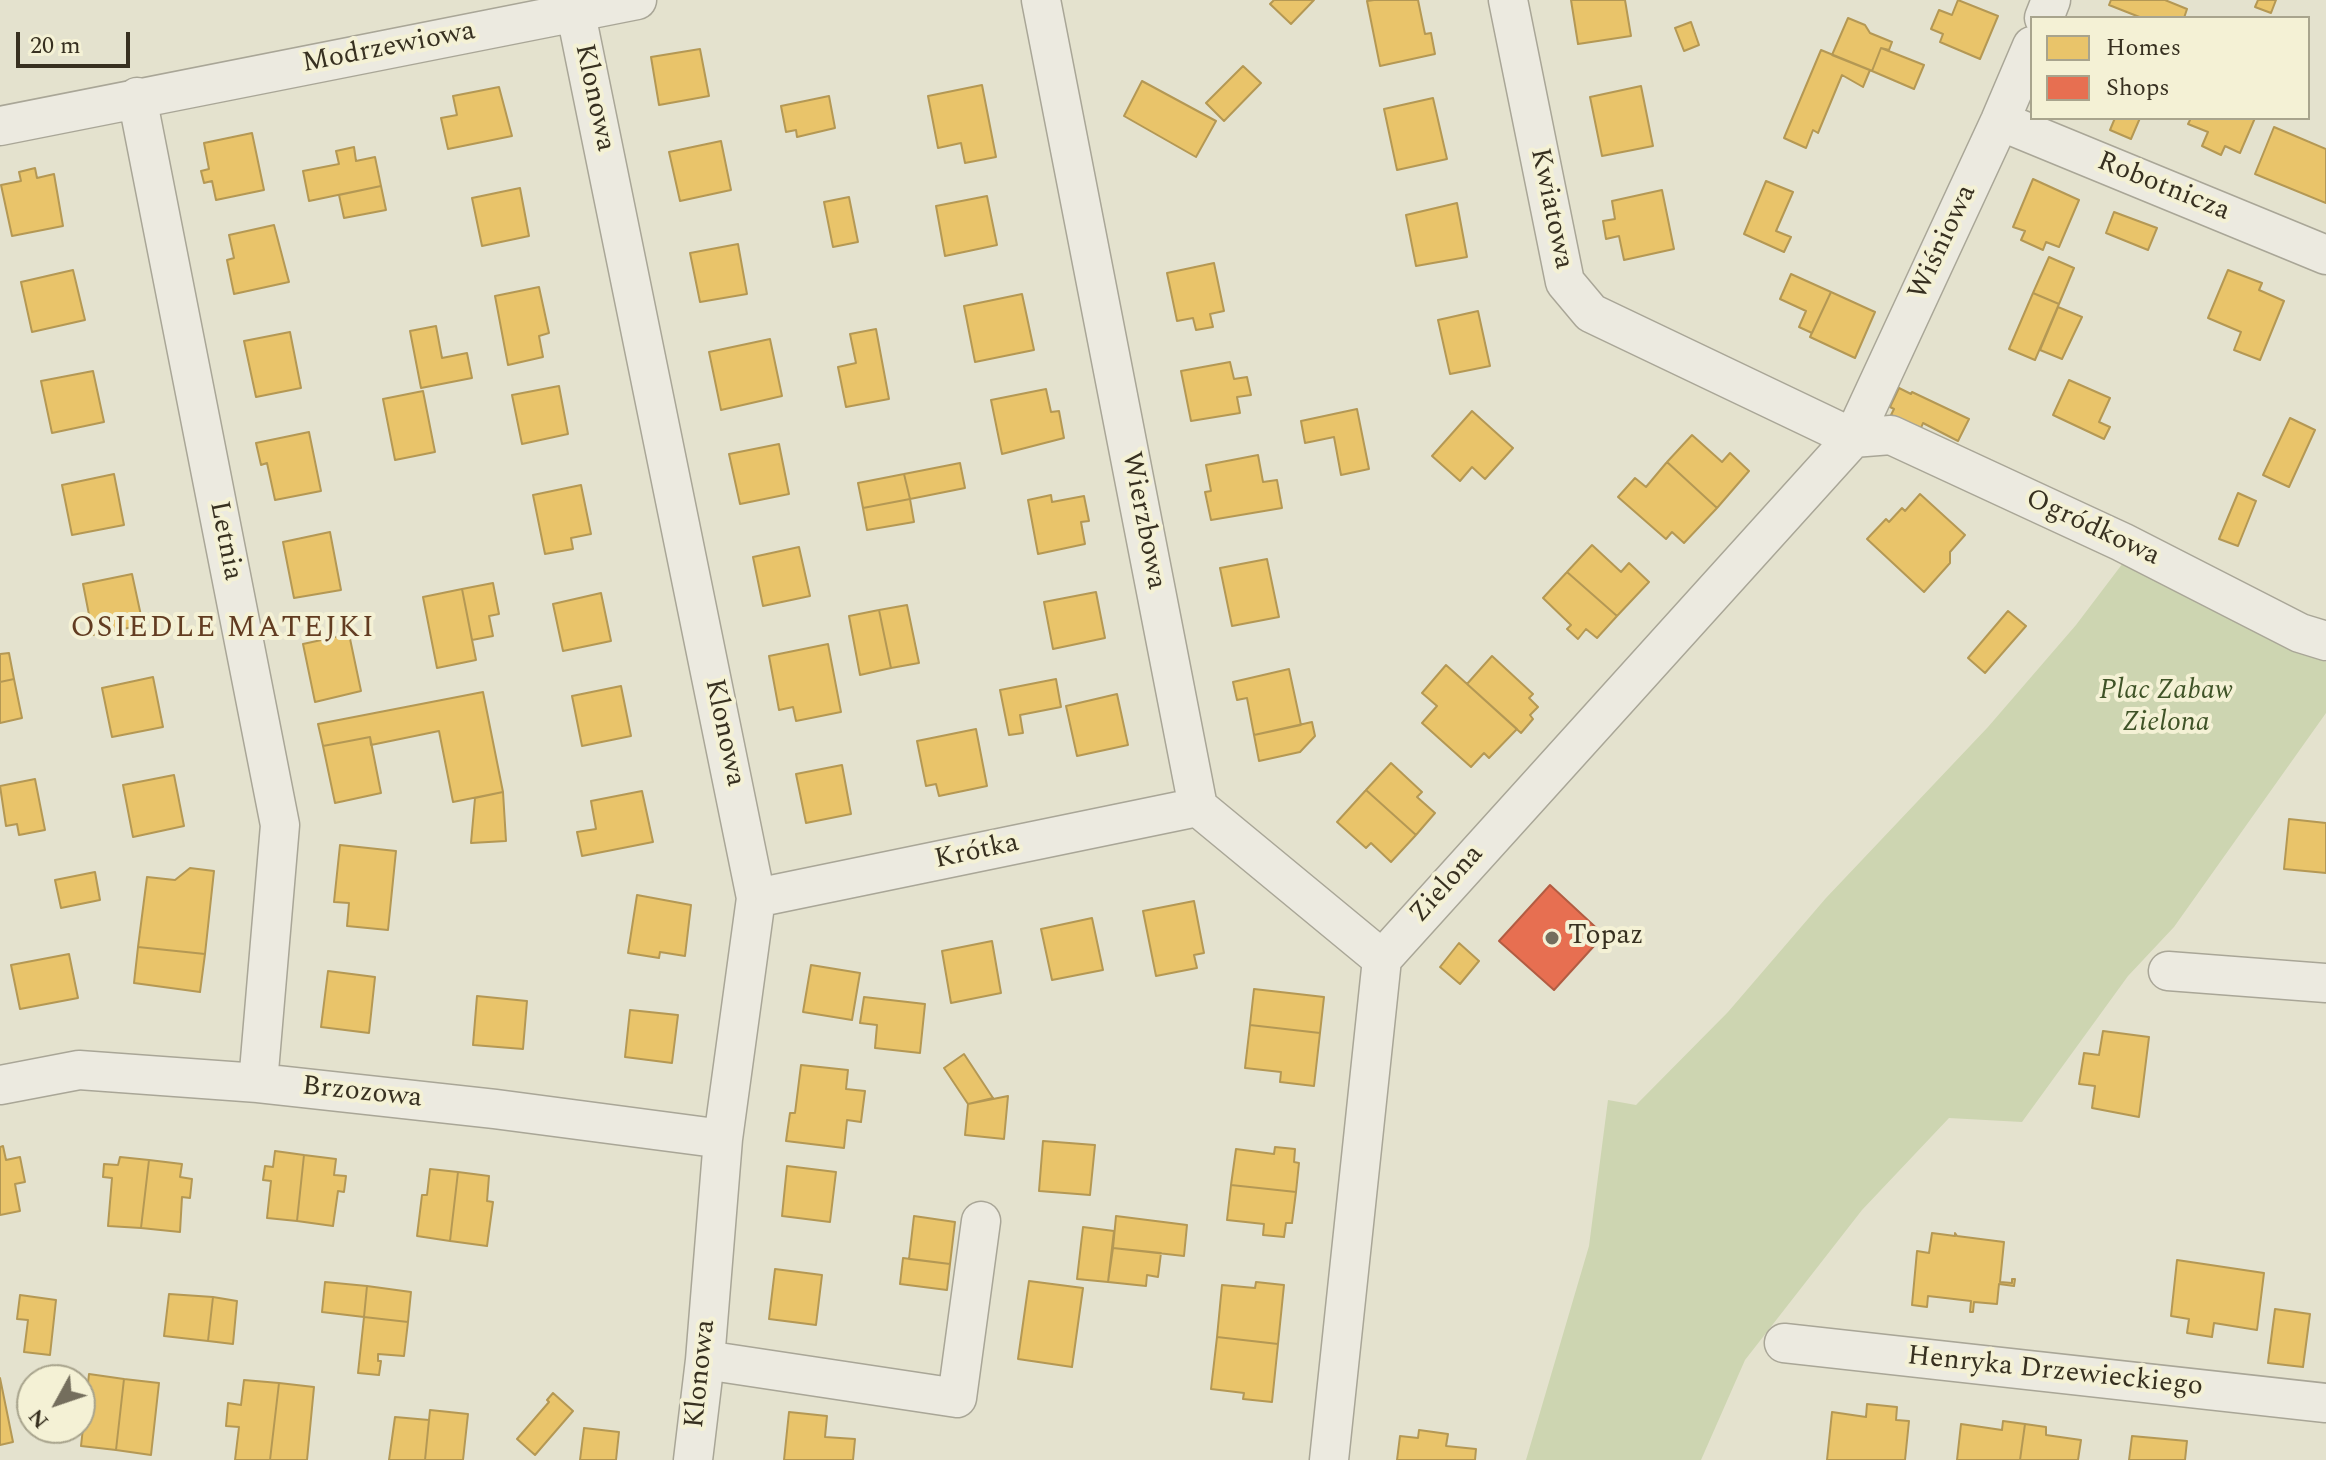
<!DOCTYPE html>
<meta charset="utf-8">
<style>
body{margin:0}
#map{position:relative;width:2326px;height:1460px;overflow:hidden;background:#e4e2ce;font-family:Spectral,serif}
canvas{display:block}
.legend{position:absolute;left:2030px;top:16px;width:280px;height:104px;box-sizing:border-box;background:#f4f1d5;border:2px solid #a8a48d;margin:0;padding:10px 14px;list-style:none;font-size:24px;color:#373020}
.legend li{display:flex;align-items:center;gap:16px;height:40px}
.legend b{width:40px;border:2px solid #a8a48d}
.north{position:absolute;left:16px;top:1364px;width:80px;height:80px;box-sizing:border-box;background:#f4f1d5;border:2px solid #a8a48d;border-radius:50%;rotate:230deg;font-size:22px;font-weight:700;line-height:32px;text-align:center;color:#373020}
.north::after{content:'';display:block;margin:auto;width:28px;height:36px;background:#746e5d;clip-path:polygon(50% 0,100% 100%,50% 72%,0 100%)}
.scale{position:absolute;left:16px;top:32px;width:114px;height:36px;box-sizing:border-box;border:4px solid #373020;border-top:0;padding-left:10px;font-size:24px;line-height:28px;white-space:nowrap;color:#373020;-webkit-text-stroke:6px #f4f1d5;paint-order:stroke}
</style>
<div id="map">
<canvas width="2326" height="1460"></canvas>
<ul class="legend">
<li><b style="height:22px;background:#e9c46a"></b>Homes</li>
<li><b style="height:22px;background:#e76f51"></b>Shops</li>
</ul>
<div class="north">N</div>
<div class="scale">20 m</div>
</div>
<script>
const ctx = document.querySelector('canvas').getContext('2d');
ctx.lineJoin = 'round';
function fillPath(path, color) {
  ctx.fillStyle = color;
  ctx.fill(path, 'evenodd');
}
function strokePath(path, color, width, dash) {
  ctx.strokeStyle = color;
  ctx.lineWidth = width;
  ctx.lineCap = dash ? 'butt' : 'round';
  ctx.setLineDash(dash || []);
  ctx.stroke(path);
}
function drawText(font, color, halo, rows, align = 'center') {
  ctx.font = font + ' Spectral,serif';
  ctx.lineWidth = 8;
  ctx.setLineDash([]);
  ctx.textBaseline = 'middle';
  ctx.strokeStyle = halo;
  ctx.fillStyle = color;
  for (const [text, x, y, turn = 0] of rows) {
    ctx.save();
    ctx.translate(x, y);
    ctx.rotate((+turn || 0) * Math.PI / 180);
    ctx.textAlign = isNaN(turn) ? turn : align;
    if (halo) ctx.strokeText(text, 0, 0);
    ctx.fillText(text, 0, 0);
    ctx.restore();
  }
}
fillPath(new Path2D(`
 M2126 559 2162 581 2326 662V713L2174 927 2128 976 2022 1122 1949 1118 1862 1210 1745 1360 1701 1460H1526L1589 1246 1608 1100 1636 1105 1728 1012 1826 898 1988 727 2076 625Z`), '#cdd5b1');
const homes = new Path2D(`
 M1274 0H1314L1291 24 1270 4Z
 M1374 0H1418L1425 34 1431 33 1435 54 1380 66 1367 1Z
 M1571 0H1625L1631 36 1578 44Z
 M1958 0 1998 16 1980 59 1940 42 1943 34 1931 29 1939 10 1952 15Z
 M2111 0H2165L2187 9 2184 18H2142L2109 5Z
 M2258 0H2276L2271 13 2255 7Z
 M1848 18 1865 25 1870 33 1892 42 1889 50 1881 48 1872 71 1832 55Z
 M1691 22 1699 45 1684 51 1675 28Z
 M1881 48 1924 65 1914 89 1872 71Z
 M700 49 709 96 659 105 651 57Z
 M1821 50 1870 70 1863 87 1842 75 1818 133 1813 130 1806 148 1784 138Z
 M1243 66 1261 83 1224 121 1206 103Z
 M1142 81 1216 121 1196 157 1124 116Z
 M982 85 996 157 965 163 961 143 938 148 928 96Z
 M1641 86 1653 146 1602 156 1590 97Z
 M499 87 512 136 448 149 441 118 457 115 453 96Z
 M829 96 835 128 797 137 796 130 786 132 781 106Z
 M1433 98 1447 159 1397 170 1384 109Z
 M2115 118H2140L2131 139 2110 130Z
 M2191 118H2255L2240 153 2225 146 2221 155 2202 146 2208 132 2188 124Z
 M2274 127 2326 149V203L2255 174Z
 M252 133 264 190 216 200 212 181 204 183 201 171 209 169 204 143Z
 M721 141 731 190 680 201 669 152Z
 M354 147 356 161 375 157 381 186 309 201 303 171 339 164 336 151Z
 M35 168 37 178 54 174 63 226 12 236 1 185 21 181 19 172Z
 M2033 179 2079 200 2059 247 2046 242 2043 250 2021 240 2025 231 2013 227Z
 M1766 181 1793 192 1776 231 1791 237 1784 252 1744 234Z
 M381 186 386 210 344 218 339 195Z
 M520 188 529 236 482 246 472 198Z
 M1662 190 1674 249 1624 260 1619 236 1606 239 1603 221 1615 219 1612 201Z
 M987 196 997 245 945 256 936 206Z
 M849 197 858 242 833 247 824 202Z
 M1457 203 1467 257 1416 266 1406 215Z
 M2114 212 2157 228 2148 250 2106 233Z
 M274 225 289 282 234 294 227 260 234 258 229 235Z
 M738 244 747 294 700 302 690 253Z
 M2049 257 2074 268 2059 304 2033 293Z
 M1214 263 1224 311 1210 314 1213 327 1196 330 1193 318 1177 321 1167 273Z
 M73 270 85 320 32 332 21 282Z
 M2228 270 2262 283 2259 290 2284 301 2260 360 2234 350 2241 332 2208 318Z
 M1791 274 1831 292 1812 333 1799 327 1806 311 1780 299Z
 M539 287 549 333 539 336 543 357 508 365 495 296Z
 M1831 292 1875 312 1855 358 1810 337Z
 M2033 293 2059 304 2035 360 2009 349Z
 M1022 294 1034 350 975 362 964 306Z
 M2058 307 2082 317 2062 359 2040 350Z
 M1478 311 1490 366 1450 374 1438 320Z
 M436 326 442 358 467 353 472 378 421 388 410 331Z
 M876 329 889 399 846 407 838 367 856 363 850 334Z
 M290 332 301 388 256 397 244 341Z
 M770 339 782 396 721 410 709 352Z
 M1230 362 1234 379 1247 377 1251 395 1237 397 1240 413 1191 421 1181 371Z
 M93 371 104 422 52 433 41 381Z
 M2069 380 2110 398 2099 422 2110 427 2104 439 2053 415Z
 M559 386 568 434 522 444 512 395Z
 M1899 388 1911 394 1912 392 1969 419 1958 441 1923 423 1921 428 1891 415 1894 409 1890 407Z
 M1046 389 1051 412 1059 411 1064 438 1002 454 991 400Z
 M423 391 435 452 395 460 383 399Z
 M1357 409 1369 469 1341 475 1334 437 1305 443 1301 421Z
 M1472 411 1513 448 1485 479 1472 467 1460 481 1432 456Z
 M2290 418 2315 430 2289 487 2263 475Z
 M309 432 321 491 275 500 267 463 261 465 256 443Z
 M1692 435 1722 462 1730 453 1749 471 1717 508 1667 462Z
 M779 444 789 494 740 504 729 454Z
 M1258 455 1263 482 1277 480 1282 508 1211 520 1205 492 1211 491 1206 465Z
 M1667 462 1717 508 1684 543 1672 532 1666 539 1618 497 1635 478 1646 487Z
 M960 463 965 488 910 499 904 474Z
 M114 474 124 525 72 535 62 485Z
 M904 474 910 499 863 508 858 483Z
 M581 485 591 534 571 538 573 549 545 554 533 495Z
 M2238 493 2256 501 2238 546 2219 539Z
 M1920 494 1965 535 1950 552V563L1924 592 1867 539 1886 519 1889 522 1902 508 1905 511Z
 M1051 495 1052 502 1084 496 1089 521 1081 522 1085 544 1038 554 1028 500Z
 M910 499 914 522 867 530 863 508Z
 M330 532 341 590 294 598 283 542Z
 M1592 545 1621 572 1629 563 1649 582 1617 616 1567 572Z
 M799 547 810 596 763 606 753 557Z
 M1267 559 1279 617 1232 626 1220 568Z
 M1567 572 1617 616 1597 638 1586 629 1578 639 1567 629 1571 625 1543 598Z
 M132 574 143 625 93 635 83 584Z
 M493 583 499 614 489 616 493 636 472 640 462 589Z
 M462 589 476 660 437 668 423 597Z
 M1096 592 1105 638 1053 649 1044 602Z
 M601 593 611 641 563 651 553 604Z
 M907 605 919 663 891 668 879 610Z
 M879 610 891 668 860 675 849 616Z
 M2008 611 2026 626 1985 673 1968 658Z
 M349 634 361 691 315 702 303 644Z
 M828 644 841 712 796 721 793 707 779 710 769 656Z
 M9 653 14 679 0 682V654Z
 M1492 656 1533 694 1529 698 1538 707 1530 715 1533 719 1521 733 1467 684Z
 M1446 665 1517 729 1489 758 1484 753 1471 767 1422 723 1437 706 1422 693Z
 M1289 669 1301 725 1254 735 1247 698 1237 700 1233 682Z
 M153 677 163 727 112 737 102 688Z
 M14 679 22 718 0 723V682Z
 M1056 679 1061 707 1020 715 1023 733 1009 735 1000 690Z
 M621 686 631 736 582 746 572 696Z
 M483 692 503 792 453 802 439 731 371 745 370 737 323 746 318 724Z
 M1117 694 1128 745 1077 756 1066 706Z
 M1312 722 1315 736 1300 752 1259 761 1254 735Z
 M976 729 987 786 939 796 936 784 926 786 917 741Z
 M370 737 381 793 335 803 323 746Z
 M1391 763 1422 792 1417 797 1435 813 1416 835 1366 790Z
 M842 765 851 814 806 823 796 774Z
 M174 775 184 826 133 837 123 785Z
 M35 779 45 830 19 835 17 824 6 826 0 786Z
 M1366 790 1416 835 1391 862 1371 843 1366 848 1337 822Z
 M642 791 653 842 582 856 577 832 596 829 591 801Z
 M503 792 506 841 471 843 475 798Z
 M2289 819 2326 823V873L2284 869Z
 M340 845 396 851 388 930 347 926 349 903 334 902Z
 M190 868 214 871 205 954 138 947 147 877 175 880Z
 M95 872 100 900 61 908 55 880Z
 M637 895 691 905 685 956 660 952 659 958 628 953Z
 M1194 901 1204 953 1194 955 1197 968 1156 976 1143 911Z
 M1092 918 1103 970 1052 980 1041 929Z
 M992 941 1001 993 951 1003 942 951Z
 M1459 943 1479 961 1460 984 1440 967Z
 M138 947 205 954 200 992 134 983Z
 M69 954 78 998 20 1009 11 965Z
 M811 965 860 973 852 1020 803 1012Z
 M328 971 375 977 369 1033 321 1027Z
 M1254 989 1324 997 1320 1033 1250 1025Z
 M477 996 527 1001 523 1049 473 1045Z
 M864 997 925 1004 920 1053 875 1048 877 1025 860 1023Z
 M630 1010 678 1015 672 1063 625 1057Z
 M1250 1025 1320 1033 1314 1086 1280 1082 1281 1072 1245 1068Z
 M2103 1031 2149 1037 2139 1117 2092 1108 2095 1086 2079 1084 2084 1053 2099 1055Z
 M964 1054 993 1098 968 1104 944 1068Z
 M801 1065 848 1070 846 1089 865 1091 861 1122 847 1120 844 1148 786 1141 790 1113H795Z
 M1008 1096 1004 1139 965 1135 968 1104Z
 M1043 1141 1095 1145 1090 1195 1039 1191Z
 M3 1146 6 1160 20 1157 25 1182 15 1184 20 1211 0 1215V1147Z
 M1275 1147 1295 1149 1294 1162 1299 1163 1296 1192 1231 1185 1236 1149 1274 1154Z
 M275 1151 304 1155 297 1221 267 1218 271 1181 263 1180 265 1166 273 1167Z
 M304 1155 336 1159 334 1175 346 1176 344 1192 338 1191 333 1226 297 1221Z
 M120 1157 149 1160 141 1228 108 1226 112 1178 103 1177 104 1164 118 1165Z
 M149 1160 182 1164 180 1177 192 1179 190 1198 182 1197 180 1232 141 1228Z
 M787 1166 836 1172 830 1222 782 1216Z
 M430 1169 458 1172 450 1241 417 1236 422 1195H427Z
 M458 1172 489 1176 487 1201 493 1202 487 1246 450 1241Z
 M1231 1185 1296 1192 1292 1223H1286L1284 1237 1263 1235 1264 1224 1227 1220Z
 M914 1216 955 1222 950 1264 909 1259Z
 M1116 1216 1187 1225 1184 1256 1113 1248Z
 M1083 1227 1114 1231 1108 1282 1077 1279Z
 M1932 1233 1955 1236V1233L1957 1236 2004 1242 2000 1282 2012 1283V1279H2015L2014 1286 1999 1284 1997 1304 1974 1302 1973 1312H1970L1971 1301 1928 1296 1927 1307 1912 1305 1917 1251 1929 1253Z
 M1113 1248 1161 1253 1158 1277 1147 1275 1146 1286 1108 1282Z
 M903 1258 950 1264 947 1290 900 1284Z
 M2177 1260 2264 1273 2257 1330 2214 1323 2212 1337 2187 1333 2189 1319 2171 1316Z
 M775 1269 822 1275 816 1325 769 1319Z
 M1029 1281 1083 1288 1072 1367 1018 1359Z
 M325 1282 367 1286 364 1317 322 1312Z
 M1256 1282 1284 1285 1278 1344 1217 1337 1222 1285 1255 1288Z
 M367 1286 411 1292 408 1322 364 1317Z
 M169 1294 213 1297 208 1341 164 1336Z
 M20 1295 56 1300 50 1355 24 1352 28 1320 17 1319Z
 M213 1297 237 1301 233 1344 208 1341Z
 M2275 1309 2310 1314 2303 1367 2268 1363Z
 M364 1317 408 1322 404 1356 378 1354V1361H381L379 1375 358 1373Z
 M1217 1337 1278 1344 1272 1402 1243 1399 1244 1393 1211 1389Z
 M89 1374 124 1379 116 1450 81 1446Z
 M0 1378 13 1442 0 1445Z
 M124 1379 159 1383 151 1455 116 1450Z
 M244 1380 279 1383 270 1460H235L239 1427 226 1426 228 1403 241 1405Z
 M279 1383 314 1387 307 1460H270Z
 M553 1393 573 1411 535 1455 517 1439 549 1402 547 1400Z
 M1867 1404 1897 1407 1896 1420 1909 1421 1905 1460H1827L1832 1412 1866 1417Z
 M430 1410 468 1414 463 1460H425Z
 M789 1412 827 1416 825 1437 855 1439 853 1460H784Z
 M395 1417 429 1420 425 1460H389Z
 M2003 1421 2025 1424 2020 1460H1957L1961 1424 2002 1430Z
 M2025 1424 2046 1427V1435L2081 1440 2078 1460H2020Z
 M584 1428 619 1432 616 1460H580Z
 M1419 1430 1448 1434 1446 1446 1476 1449 1475 1460H1397L1400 1436 1418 1438Z
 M2132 1436 2187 1441 2185 1460H2129Z`);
fillPath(homes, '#e9c46a');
strokePath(homes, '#b49854', 2);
const shops = new Path2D(`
 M1550 885 1604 935 1554 990 1499 941Z`);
fillPath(shops, '#e76f51');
strokePath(shops, '#b25c42', 2);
const minor = new Path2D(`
 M1041 0 1198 807 1382 959
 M1508 0 1565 282 1591 313 1853 438
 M576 14 756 898 723 1139 705 1360 693 1460
 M2044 18 2051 0
 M137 97 280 825 258 1083
 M2000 121 2326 255
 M0 126 637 0
 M1853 438 1891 435 2122 542 2300 633 2326 641
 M756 898 1198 807
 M2168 971 2326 983
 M0 1085 79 1070 258 1083 495 1109 723 1139
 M1784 1343 2326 1403
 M705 1360 957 1398 981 1221
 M1329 1460 1382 959 1853 438 2000 121 2032 46`);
strokePath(minor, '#a9a697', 41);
strokePath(minor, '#eceae0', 38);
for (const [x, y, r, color] of [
 [1552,938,8,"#746e5d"]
]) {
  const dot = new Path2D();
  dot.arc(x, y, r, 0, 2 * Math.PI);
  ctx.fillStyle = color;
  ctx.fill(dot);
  strokePath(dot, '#f4f1d5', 3);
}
drawText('28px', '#373020', '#f4f1d5', [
 ["Modrzewiowa",389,49,-11],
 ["Klonowa",593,98,78],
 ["Robotnicza",2163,188,22],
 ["Kwiatowa",1550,209,78],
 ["Wiśniowa",1944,243,-65],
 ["Wierzbowa",1142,521,79],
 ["Ogródkowa",2092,529,25],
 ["Letnia",224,541,79],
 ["Klonowa",723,733,78],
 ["Krótka",977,853,-12],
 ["Zielona",1448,885,-48],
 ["Brzozowa",362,1094,6],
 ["Henryka Drzewieckiego",2055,1373,6],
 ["Klonowa",702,1374,-84]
]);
drawText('italic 28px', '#3f5327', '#f4f1d5', [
 ["Plac Zabaw",2166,693],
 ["Zielona",2166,725]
]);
drawText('28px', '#373020', '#f4f1d5', [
 ["Topaz",1568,938]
], 'left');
ctx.letterSpacing = '2px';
drawText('30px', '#623c21', '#f4f1d5', [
 ["OSIEDLE MATEJKI",223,630]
]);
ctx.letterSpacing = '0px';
</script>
